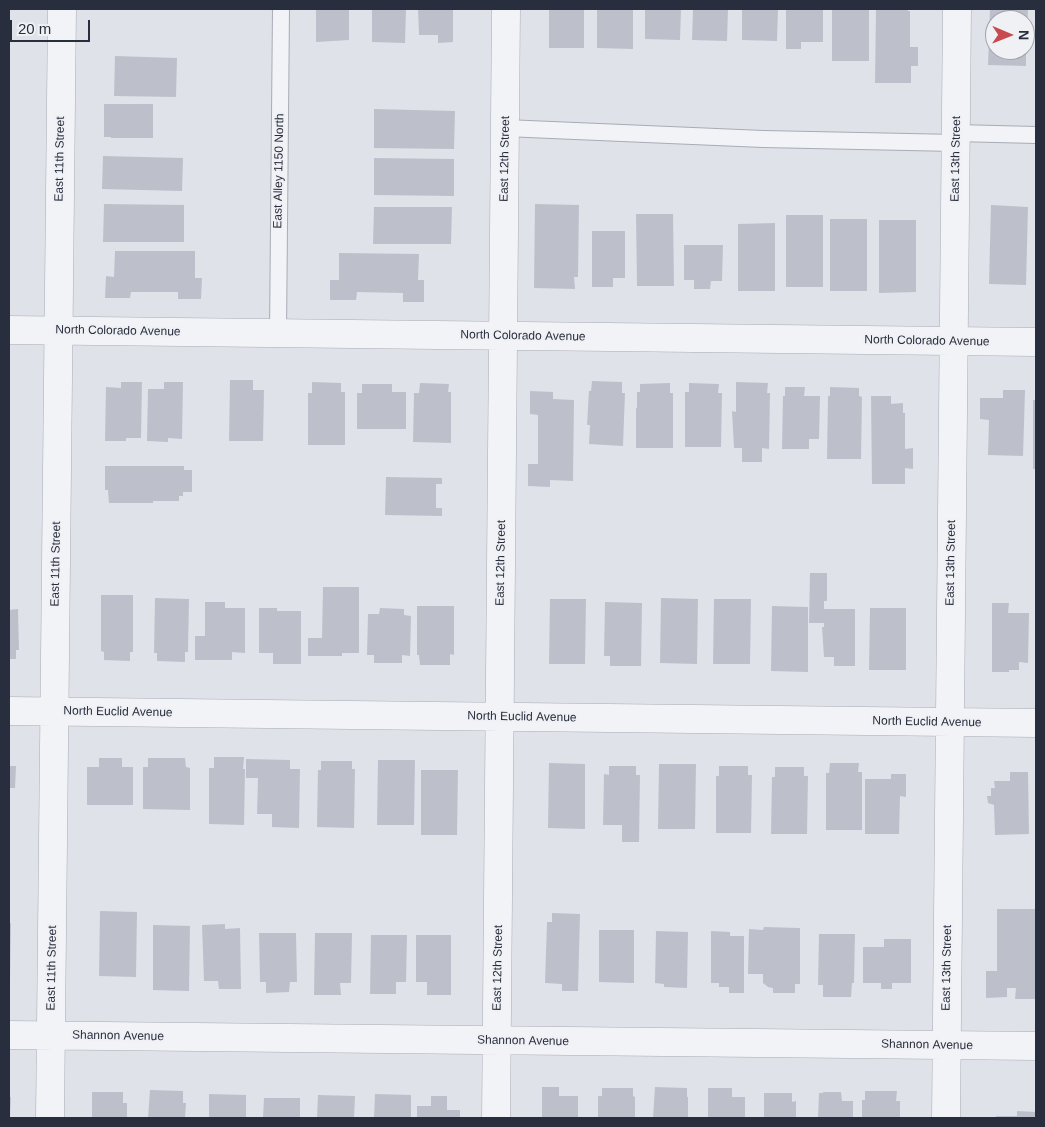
<!DOCTYPE html>
<style>
body{margin:0}
#map{position:relative;width:1045px;height:1127px;overflow:hidden;background:#dfe2e8;font-family:Helvetica,sans-serif}
canvas{display:block}
.frame{position:absolute;inset:0;border:10px solid #292e3e;pointer-events:none}
.north{position:absolute;left:985px;top:10px;width:50px;height:50px;box-sizing:border-box;background:#eff1f5;border:1px solid #a0a3ac;border-radius:50%;rotate:91deg;font-size:14px;font-weight:700;line-height:20px;text-align:center;color:#292e3e}
.north::after{content:'';display:block;margin:auto;width:18px;height:22px;background:#c74a4f;clip-path:polygon(50% 0,100% 100%,50% 72%,0 100%)}
.scale{position:absolute;left:10px;top:20px;width:80px;height:22px;box-sizing:border-box;border:2px solid #292e3e;border-top:0;padding-left:6px;font-size:15px;line-height:18px;white-space:nowrap;color:#292e3e;-webkit-text-stroke:4px #eff1f5;paint-order:stroke}
</style>
<div id="map">
<canvas width="1045" height="1127"></canvas>
<div class="frame"></div>
<div class="north">N</div>
<div class="scale">20 m</div>
</div>
<script>
const ctx = document.querySelector('canvas').getContext('2d');
ctx.lineJoin = 'round';
function fillPath(path, color) {
  ctx.fillStyle = color;
  ctx.fill(path, 'evenodd');
}
function strokePath(path, color, width, dash) {
  ctx.strokeStyle = color;
  ctx.lineWidth = width;
  ctx.lineCap = dash ? 'butt' : 'round';
  ctx.setLineDash(dash || []);
  ctx.stroke(path);
}
function drawText(font, color, halo, rows, align = 'center') {
  ctx.font = font + ' Helvetica,sans-serif';
  ctx.lineWidth = 4;
  ctx.setLineDash([]);
  ctx.textBaseline = 'middle';
  ctx.strokeStyle = halo;
  ctx.fillStyle = color;
  for (const [text, x, y, turn = 0] of rows) {
    ctx.save();
    ctx.translate(x, y);
    ctx.rotate((+turn || 0) * Math.PI / 180);
    ctx.textAlign = isNaN(turn) ? turn : align;
    if (halo) ctx.strokeText(text, 0, 0);
    ctx.fillText(text, 0, 0);
    ctx.restore();
  }
}
fillPath(new Path2D(`
 M316 9H349V40L316 42Z
 M372 9H406L405 43 372 42Z
 M418 9H453V42L438 43V35H419Z
 M549 9H584V48H549Z
 M597 9H633V49L597 48Z
 M645 9H681L680 40 645 39Z
 M693 9H728L727 41 692 40Z
 M742 9H778L777 41 742 40Z
 M786 9H823V42H801V49H786Z
 M832 9H869V61H832Z
 M876 9H908V11H910V47H918V66H911V83H875Z
 M990 9H1028L1027 41H1025V20H995V50H1026V66L988 65Z
 M115 56 177 58 176 97 114 96Z
 M104 104H153V138H111V137H104Z
 M374 109 455 111 454 149 374 148Z
 M103 156 183 158 182 191 102 189Z
 M374 158 454 159V196L374 195Z
 M104 204 184 205V242H103Z
 M535 204 579 205 578 277H574L575 289 534 288Z
 M991 205 1028 207 1026 285 989 284Z
 M374 207H452L451 244H373Z
 M636 214H673L674 286H637Z
 M786 215H823V287H786Z
 M830 219H867V291H830Z
 M879 220H916V292L879 293Z
 M775 223V291H738V224Z
 M592 231H625V278H613V287H592Z
 M684 245H723L722 281H711L710 289H694V280H684Z
 M115 251H195V278H202L201 299H178V292H131L130 298H105L106 276 114 277Z
 M339 253 419 254 418 280H424V302H403V293L357 292 356 300H330V280H339Z
 M230 380H253V390H264L263 441H229Z
 M592 381 622 382V393H625L623 446 589 444 590 425H587L589 391H591Z
 M121 382H142L141 438H126V441H105L106 387 121 388Z
 M164 382H183L182 439 168 438V442L147 441 148 389H164Z
 M312 382 341 383V392H345V445H308V393H312Z
 M736 382 768 383 767 393H770L769 449 762 448V462H742V448H734L732 411 736 412Z
 M420 383 449 384 448 392H451V443L413 442 414 393H419Z
 M670 383V393H673V448H636V408H637V392H640V384Z
 M689 383 719 384 718 393H722L721 447H685V392H689Z
 M362 384H392V392H406V429H357V393H362Z
 M785 387H805L804 396H820L819 439H809V449H782L783 396H785Z
 M830 387 859 388V396L862 397 861 459H827L828 396H830Z
 M1003 390H1025L1023 456 988 455 989 420 980 419V398H1003Z
 M530 391 553 392V399L574 400 573 481 550 480V487L528 486V464H538V415L530 414Z
 M871 396H891V404L903 403V413H905V449L913 448V469L905 468V484H872Z
 M1033 400H1036V469H1033Z
 M105 466H184V470H192V492H183V496H179V501H153V503H109L108 490H105Z
 M386 477 442 478V484H436V508H442V516L385 515Z
 M810 573H827V601H824V609H855V666H834V657H824L822 627H824V623H809Z
 M323 587H359V653H342V656H308V638H322Z
 M101 595H133V652H130V661L104 660V652L101 651Z
 M155 598 189 599 188 652H185V662L157 661V653H154Z
 M661 598 698 599 697 664 660 663Z
 M550 599H586L585 664H549Z
 M714 599H751L750 664H713Z
 M205 602H225V608H245V653L232 652V660H195V636H205Z
 M605 602 642 603 641 666H610V656H604Z
 M992 603H1009L1008 613H1029L1028 663 1019 662V670H1009V672H992Z
 M417 606H454V655L450 654V665H420L419 655H417Z
 M772 606 808 607V672L771 671Z
 M259 608H277V611H301V664H273V653H259Z
 M380 608 404 609V615L411 616 410 656 402 655V663H374V655H367L368 614H379Z
 M870 608H906V670H869Z
 M18 609 19 650H16V659H9V610Z
 M214 757H244L243 769H245L244 825 209 824V768H214Z
 M99 758H122V767H133V805H87V767H99Z
 M148 758H185L186 767 190 768V810L143 809V767H148Z
 M246 759 290 760V769H300L299 828 272 827V814H257L258 778H246Z
 M378 760H415L414 825H377Z
 M321 761H352V769H355L354 828 317 827 318 770H321Z
 M549 763 585 764V829L548 828Z
 M830 763H859L858 772H862V830H826V773H829Z
 M659 764H696L695 829H658Z
 M9 766H16L15 788H9Z
 M609 766H636V775H640L639 842H622V825H603L604 774 609 775Z
 M719 766H748V775H752L751 833H716V776H719Z
 M775 767H804V776H808L807 834H771L772 777H775Z
 M421 770H458L457 835H421Z
 M1010 772H1028L1029 834 995 835 994 805 988 803 987 796H991V788H995L994 781H1010Z
 M891 774H906V797L900 796 899 834H865V779H891Z
 M997 909H1036V999H1015L1016 988H1007V997L986 998V971H997Z
 M100 911 137 912 136 977 99 976Z
 M552 913 580 914 578 991H562V984L545 983 547 922H552Z
 M9 923H11L10 983H9Z
 M225 924V929L240 928 241 989H219L218 981H204L202 925Z
 M153 925 190 926 189 991 153 990Z
 M764 927 800 928V984H795V993H773V988L768 987 763 983V974H748L749 929 763 930Z
 M599 930H634V983L599 982Z
 M656 931 688 932 687 988 664 987V984L655 983Z
 M711 931 730 932V936H744V993H729V987H719V983H711Z
 M259 933H296L297 982H290L289 992 266 993V982H260Z
 M315 933H352L351 983H340L341 995H314Z
 M819 934H855L854 983H852L851 997H823V985H818Z
 M371 935H407L406 982H396V994H370Z
 M416 935H451V995H427V982H416Z
 M884 939H911V983H892V989H881V983H863V947H884Z
 M542 1087H559V1096H578V1118H542Z
 M655 1087 687 1088V1097H688V1118H653Z
 M602 1088H633V1096L635 1097V1118H598V1096H602Z
 M708 1088H732V1097H745V1118H708Z
 M150 1090 183 1091V1103H186L185 1118H148Z
 M865 1091H897L896 1101H900V1118H862V1100H865Z
 M92 1092H123V1103H127V1118H92Z
 M823 1092H841L842 1101H853V1118H818L819 1093H823Z
 M764 1093H792V1102L796 1101V1118H764Z
 M209 1094 246 1095V1118H209Z
 M375 1094 411 1095V1118H374Z
 M318 1095 355 1096 354 1118H317Z
 M431 1096H447V1110H460V1118H417V1106H431Z
 M9 1097H11L10 1118H9Z
 M264 1098H300V1118H263Z
 M1017 1111 1036 1112V1118H996V1116H1017Z`), '#bdc0ca');
const lane = new Path2D(`
 M505 128 763 139 956 143
 M956 133 1036 135
 M278 333 281 9`);
const street = new Path2D(`
 M9 330 1036 342
 M9 711 1036 723
 M9 1035 1036 1046
 M50 1118 62 9
 M496 1118 506 9
 M946 1118 957 9`);
strokePath(lane, '#a8acb5', 18);
strokePath(street, '#a8acb5', 29);
strokePath(lane, '#f2f3f6', 16);
strokePath(street, '#f2f3f6', 28);
drawText('12px', '#292e3e', '#eff1f5', [
 ["East 11th Street",60,159,-89],
 ["East 12th Street",505,159,-89],
 ["East 13th Street",956,159,-89],
 ["East Alley 1150 North",279,171,-89],
 ["North Colorado Avenue",118,331,1],
 ["North Colorado Avenue",523,336,1],
 ["North Colorado Avenue",927,341,1],
 ["East 12th Street",501,563,-89],
 ["East 13th Street",951,563,-89],
 ["East 11th Street",56,564,-89],
 ["North Euclid Avenue",118,712,1],
 ["North Euclid Avenue",522,717,1],
 ["North Euclid Avenue",927,722,1],
 ["East 11th Street",52,968,-89],
 ["East 12th Street",498,968,-89],
 ["East 13th Street",947,968,-89],
 ["Shannon Avenue",118,1036,1],
 ["Shannon Avenue",523,1041,1],
 ["Shannon Avenue",927,1045,1]
]);
</script>
